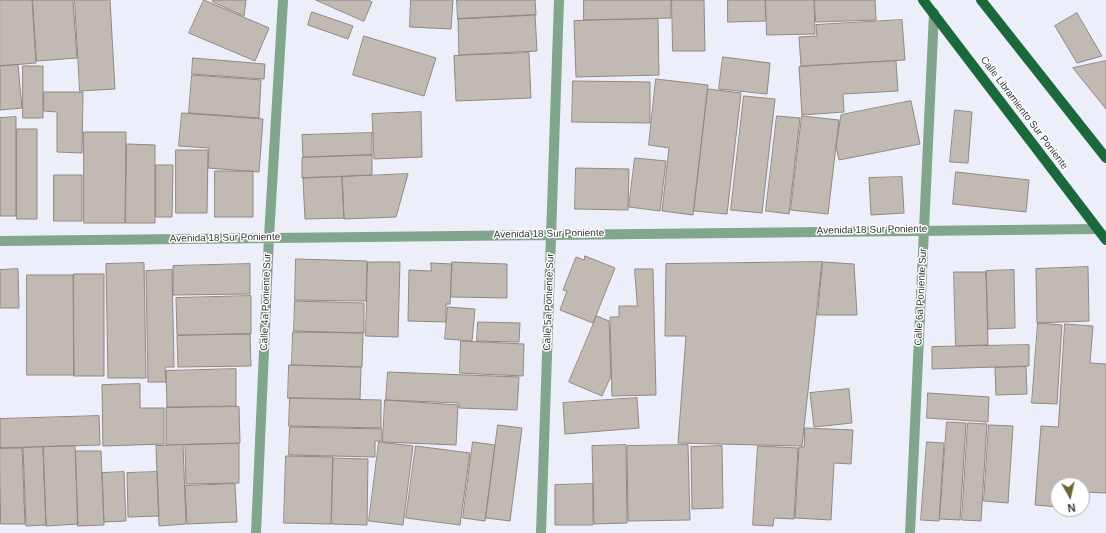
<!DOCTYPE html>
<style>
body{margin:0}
#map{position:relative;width:1106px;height:533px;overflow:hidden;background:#eceef9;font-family:Helvetica,sans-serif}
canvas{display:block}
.north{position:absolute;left:1050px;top:477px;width:40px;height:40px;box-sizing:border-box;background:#fff;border:1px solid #afafb1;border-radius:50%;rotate:172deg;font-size:11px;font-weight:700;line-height:16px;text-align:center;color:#36373b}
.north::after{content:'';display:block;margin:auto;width:14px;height:18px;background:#6c6633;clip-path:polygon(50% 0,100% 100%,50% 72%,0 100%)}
</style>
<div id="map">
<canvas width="1106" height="533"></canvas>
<div class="north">N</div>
</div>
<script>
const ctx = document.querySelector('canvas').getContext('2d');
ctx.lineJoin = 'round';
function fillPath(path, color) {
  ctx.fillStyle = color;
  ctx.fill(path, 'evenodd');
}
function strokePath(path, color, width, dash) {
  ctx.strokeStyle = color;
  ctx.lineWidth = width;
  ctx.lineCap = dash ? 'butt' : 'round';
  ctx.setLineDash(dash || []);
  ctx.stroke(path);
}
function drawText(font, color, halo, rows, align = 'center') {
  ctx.font = font + ' Helvetica,sans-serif';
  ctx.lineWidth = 3;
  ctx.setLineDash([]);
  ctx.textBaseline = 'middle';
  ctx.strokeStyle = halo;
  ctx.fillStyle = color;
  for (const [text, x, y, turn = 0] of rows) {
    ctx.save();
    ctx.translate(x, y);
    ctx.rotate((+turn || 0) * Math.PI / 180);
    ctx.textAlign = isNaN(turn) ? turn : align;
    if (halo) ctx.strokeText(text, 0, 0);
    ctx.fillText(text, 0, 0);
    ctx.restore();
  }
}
const building = new Path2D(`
 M0 0H32L36 63 0 66Z
 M33 0H73L77 58 37 61Z
 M75 0H110L115 89 80 91Z
 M204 0 269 28 255 61 189 33Z
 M213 0H246L244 16 213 2Z
 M316 0H368L372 2 364 21Z
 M411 0H453L451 29 410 27Z
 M457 0H535L536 15 458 19Z
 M584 0H671V18L584 20Z
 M672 0H704L705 51H673Z
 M728 0H765L766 21 728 22Z
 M766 0H814L815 34 767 35Z
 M815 0H875L876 20 816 22Z
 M312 12 353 26 348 39 308 25Z
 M1077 13 1102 56 1077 63 1055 26Z
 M535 15 537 51 459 55 458 19Z
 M658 19 659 75 576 77 574 21Z
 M902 20 905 60 801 66 799 37 817 36 816 25Z
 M364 36 436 58 424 96 353 75Z
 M529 53 531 98 456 101 454 56Z
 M723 57 770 63 767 94 719 89Z
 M193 58 265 64 264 79 192 74Z
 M896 61 898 91 843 94 844 112 802 115 799 67Z
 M1106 61V109L1073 68Z
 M18 65 22 108 0 110V66Z
 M23 66H43V118H23Z
 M192 75 261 80 259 118 189 113Z
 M656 79 708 85 693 215 662 211 669 148 649 145Z
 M573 81 650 82V123L572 122Z
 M708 89 741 93 727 214 694 211Z
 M44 92H83L82 153 57 152V112L44 111Z
 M744 96 775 99 762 213 731 210Z
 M911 101 920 144 839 160 836 146 841 115Z
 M955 110 972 112 968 163 950 162Z
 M421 112 422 157 374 159 372 114Z
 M182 113 263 119 259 172 208 168 209 148 179 146Z
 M777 116 800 118 789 214 766 211Z
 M802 116 839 120 828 214 791 210Z
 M16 117V216H0V118Z
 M17 129H37V219H17Z
 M84 132H126L125 223H84Z
 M372 133V155L303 157 302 135Z
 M127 144 155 145V223H126Z
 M176 150H208L207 213H176Z
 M372 155V175L302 178V158Z
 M635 158 666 161 660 211 629 207Z
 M156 165H173L172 217H156Z
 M576 168 629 169 628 210 575 209Z
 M215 171H253V217H215Z
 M956 172 1029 180 1026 212 953 204Z
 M408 174 396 217 344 219 342 177Z
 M54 175H82V221H54Z
 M342 177 344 218 305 219 303 178Z
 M902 177 904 213 871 215 869 178Z
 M585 256 615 268 593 323 560 310 567 291 563 290 576 257 584 260Z
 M296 259 367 261 366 301 295 300Z
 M368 262H400L398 337 366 336Z
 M452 262 507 264V298L451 297Z
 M822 262 802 446 678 443 686 336H665L666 264Z
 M823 262 854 264 857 315H818Z
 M144 263 146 378H108L106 264Z
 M431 263 452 264 450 304H446V322L408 321 409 270 431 271Z
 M250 264V294L173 295V266Z
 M1088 267 1089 321 1037 323 1036 269Z
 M18 269 19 308H0V270Z
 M635 269H653L656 395 612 396 610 317H619V306H637Z
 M172 270 174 367H165L166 382H148L146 271Z
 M1014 270 1015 328 988 329 986 271Z
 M954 272H986L988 345 956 346Z
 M74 274H104V376H74Z
 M27 275H73L74 375H27Z
 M251 296V334L177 335 176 298Z
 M295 301 364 303V333L294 331Z
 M448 307 475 309 472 341 445 339Z
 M597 316 609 321 611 376 602 396 569 382Z
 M478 322 520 323 519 342 477 341Z
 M1038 323 1062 325 1057 404 1032 403Z
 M1065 324 1093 326 1090 363 1106 364V493L1082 492V485H1058V507L1035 505 1041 426 1058 427Z
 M293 332 363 333 362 367 292 365Z
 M250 334 251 366 178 367 177 336Z
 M461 341 524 344 523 376 460 373Z
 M1029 345V366L932 369V347Z
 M289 365 361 367 360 399 288 398Z
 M1026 367 1027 394 996 395 995 368Z
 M236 369V406L167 407 166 371Z
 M388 372 519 377 517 410 459 408V403L386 400Z
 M140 384V408H164V444L103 446 102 385Z
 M849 389 852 423 814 427 810 393Z
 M928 393 989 397 988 422 927 418Z
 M290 398 381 400V428L289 426Z
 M637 398 639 428 565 434 563 403Z
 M385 400 458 405 456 445 383 442Z
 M239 407 240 443 166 445V408Z
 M99 416 100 445 0 448V419Z
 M947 422 966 423 960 520 940 519Z
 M968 423 987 424 981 521 962 520Z
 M498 425 522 428 510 521 486 518Z
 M989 425 1013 426 1008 503 984 501Z
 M290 427 382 429V441H375V457L289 455Z
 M805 428 853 430 851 464 834 463 831 520 795 518 799 447H804Z
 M379 442 413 446 403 525 369 521Z
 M473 442 495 445 485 521 463 518Z
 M927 442 944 443 939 521 921 520Z
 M239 444V483L186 484 185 445Z
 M183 445 186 524 159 526 156 446Z
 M626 445 627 523 594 524 592 446Z
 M688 445 690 520 628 521 627 446Z
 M75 446 78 524 46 526 43 447Z
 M416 446 470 453 460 525 406 518Z
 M722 446 723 508 692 509 691 447Z
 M758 446 798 448 794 519 774 518 773 526 753 525Z
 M43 447 46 525 26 526 23 448Z
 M0 448H22L25 524H1Z
 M76 451H101L104 525 78 526Z
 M286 456 333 457 331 524 284 523Z
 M333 458 368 459 367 525 332 524Z
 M124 472 126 521 104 522 102 473Z
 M157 472 159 516 128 517 127 473Z
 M235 484 237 522 187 524 185 486Z
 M593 484V525H555V485Z`);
fillPath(building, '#c3b9b3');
strokePath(building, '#918881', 1);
strokePath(new Path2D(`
 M0 241 1097 229
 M256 533 269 237 283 0
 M541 533 559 0
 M910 533 934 13`), '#82a68b', 10);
strokePath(new Path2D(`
 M923 0 1106 240
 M981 0 1106 158`), '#1b683a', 10);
drawText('10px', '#36373b', '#fff', [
 ["Calle Libramiento Sur Poniente",1024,113,53],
 ["Avenida 18 Sur Poniente",872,230,-1],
 ["Avenida 18 Sur Poniente",549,234,-1],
 ["Avenida 18 Sur Poniente",225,238,-1],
 ["Calle 6a Poniente Sur",921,297,-87],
 ["Calle 4a Poniente Sur",266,302,-88],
 ["Calle 5a Poniente Sur",549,302,-88]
]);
</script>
